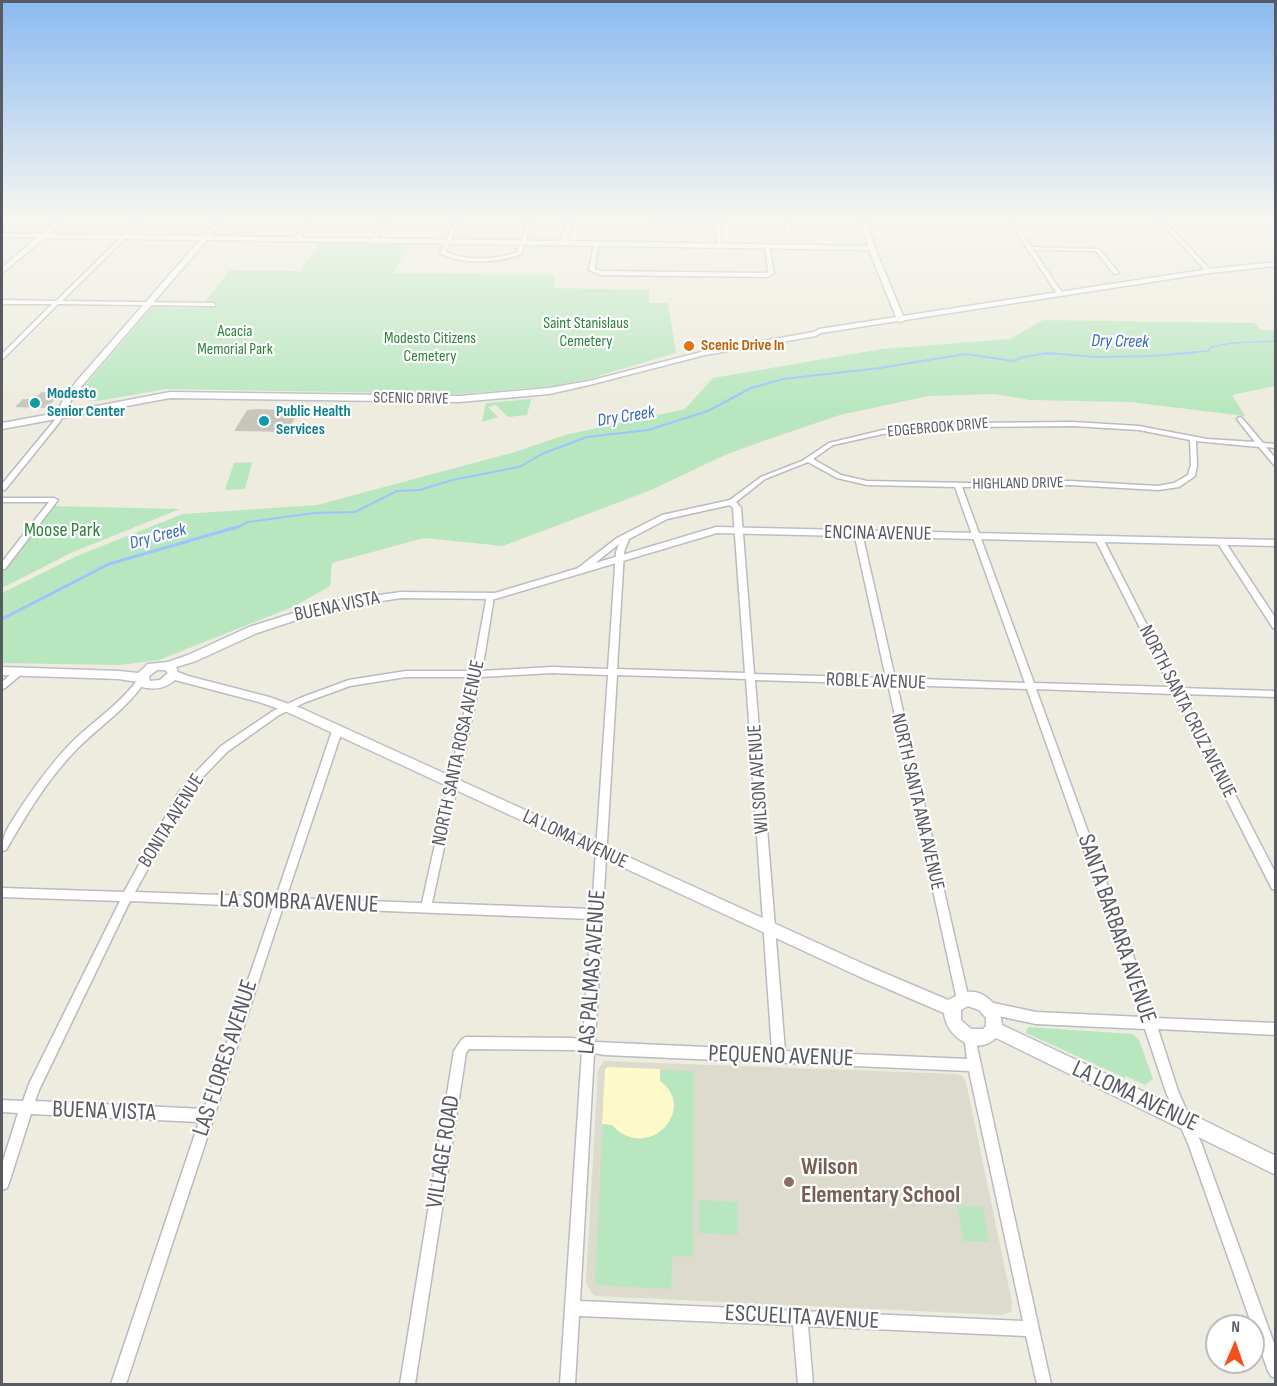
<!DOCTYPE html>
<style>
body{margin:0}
#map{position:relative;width:1277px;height:1386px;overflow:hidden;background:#edecde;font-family:"Sofia Sans Condensed",sans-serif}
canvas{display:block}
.frame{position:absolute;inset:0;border:3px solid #585b61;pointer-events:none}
.north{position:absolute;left:1205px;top:1314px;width:60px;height:60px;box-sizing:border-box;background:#fff;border:2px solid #bcbdc0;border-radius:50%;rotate:2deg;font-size:16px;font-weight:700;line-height:24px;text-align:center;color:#585b61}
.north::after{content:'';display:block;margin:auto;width:21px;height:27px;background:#f84e19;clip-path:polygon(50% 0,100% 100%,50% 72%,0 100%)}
</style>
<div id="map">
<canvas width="1277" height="1386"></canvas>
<div class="frame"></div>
<div class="north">N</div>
</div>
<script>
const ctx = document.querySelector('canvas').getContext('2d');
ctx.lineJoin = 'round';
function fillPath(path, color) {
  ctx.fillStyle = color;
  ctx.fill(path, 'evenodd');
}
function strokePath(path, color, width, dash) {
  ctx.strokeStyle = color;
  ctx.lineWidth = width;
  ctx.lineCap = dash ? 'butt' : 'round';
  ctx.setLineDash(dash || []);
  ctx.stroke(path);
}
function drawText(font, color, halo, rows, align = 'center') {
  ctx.font = font + ' "Sofia Sans Condensed",sans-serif';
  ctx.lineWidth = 4.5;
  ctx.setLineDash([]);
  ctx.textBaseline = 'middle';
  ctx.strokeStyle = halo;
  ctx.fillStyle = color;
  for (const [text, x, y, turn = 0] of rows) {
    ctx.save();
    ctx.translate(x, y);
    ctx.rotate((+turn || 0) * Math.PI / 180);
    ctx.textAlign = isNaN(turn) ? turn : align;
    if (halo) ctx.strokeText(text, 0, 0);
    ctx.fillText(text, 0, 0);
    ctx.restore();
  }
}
fillPath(new Path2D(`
 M604 1061 956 1074 962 1076 966 1082 1012 1302 1011 1312 1002 1315 596 1296 592 1294 586 1282 598 1070Z`), '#dcdbcd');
fillPath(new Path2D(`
 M319 243 409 244 394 273 555 275 554 288 649 290V303H668L676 353 588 379 554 386 458 394 166 389 97 401 81 400 80 392 152 307 200 308 230 270 300 271Z
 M1043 320 1254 323 1261 330H1275V386L1232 395 1245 416 1130 402 1030 400 994 394 928 396 840 415 766 440 725 455 651 490 503 546 424 538 332 563 330 586 295 606 159 660 120 665 2 663V593L79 555 183 514 317 505 515 452 565 435 685 409 713 378 882 349 1010 339Z
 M531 399 527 415 508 417 496 405 488 407 498 417 482 422 486 403Z
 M252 462 245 489 225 490 234 463Z
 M49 506 180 509 73 552 2 588V567Z
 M1028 1027 1133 1034 1139 1040 1153 1079 1145 1085 1126 1076 1125 1078 1026 1033Z
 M608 1067 694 1071 693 1257 672 1256 671 1289 595 1285 605 1069Z
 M699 1200 737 1202 738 1235 699 1233Z
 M957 1205 983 1207 989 1242 963 1241Z`), '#b8e7bf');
fillPath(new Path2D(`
 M608 1067 660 1069V1081C699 1109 647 1164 612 1125L602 1124 605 1069Z`), '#fdf9c9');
strokePath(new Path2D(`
 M1044 354H1055
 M1180 354 1208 351 1211 347 1232 343 1276 341`), '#9cc4ff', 1.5);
strokePath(new Path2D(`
 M234 529 248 522 315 513 355 512 397 491 420 490 452 480 519 467 544 453 587 437 648 430 708 411 751 388 783 379 880 368 965 354 1014 361 1023 357 1048 353 1095 357 1154 356 1196 352`), '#9cc4ff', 2);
strokePath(new Path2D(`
 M2 619 109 564 237 527`), '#9cc4ff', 3);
fillPath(new Path2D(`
 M41 392 60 393 47 408 15 407 23 399H35Z
 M258 409 280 410 279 411H299L287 432 234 431 247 410Z`), '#c8c6bc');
const street = new Path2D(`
 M144 215H148L62 301 213 303 215 304V306L58 304 4 358 2 359V354L52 304H2V300L56 301Z
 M311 215H315L298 241H294V240Z
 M385 215H389L375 241 371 242Z
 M457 215H461L446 252C466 261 497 260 517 252L530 215H534L521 254C500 263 460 265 440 253Z
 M647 215H651L652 217 656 219 715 220V215H719L722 246 720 247 718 246 715 222 656 221 648 219Z
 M784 215H788L792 235 788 234Z
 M1005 215H1009L1031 247 1099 249 1119 273 1114 274 1096 251 1033 250 1063 294 1058 295Z
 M1154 215H1158L1211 270V272H1207Z
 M596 243 598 244 595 269 601 271 766 273 768 272 765 247 767 246 769 247 774 273 767 277 601 275 589 270 594 244Z
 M61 412 64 414 59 423 5 490H2V484L54 421 59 413Z
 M1240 417 1242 418 1263 443 1276 444V448L1266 447 1276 459V466L1274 465 1259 447 1196 441 1197 465 1195 476 1179 487 1158 490 1070 485 962 487 1034 683 1170 687 1095 539 1099 537 1103 539 1179 688 1276 691V697L1183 694 1276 874V890L1272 889 1173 694 1036 689 1138 969 1154 1018 1276 1023V1035L1158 1029 1178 1091 1202 1145 1276 1349V1378L1271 1376 1268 1371 1189 1146 1166 1092 1145 1029 1036 1024 989 1014 985 1012 983 1008 985 1004 989 1002 1036 1012 1142 1017 1126 969 1027 689 897 685 969 1000 967 1004 963 1005 959 1004 957 1000 888 684 755 680 785 1051 967 1059 964 1037 966 1033 970 1031 974 1033 1051 1384H1037L1026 1336 808 1326 813 1384H798L793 1325 579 1316 575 1384H560L582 1051 573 1050 469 1049 466 1053 415 1384H400L454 1051 462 1039 466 1037 573 1038 583 1040 591 919 283 907 126 1384H111L199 1122 31 1114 9 1183 7 1188 2 1190V1164L18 1113 2 1112V1100L23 1101 29 1084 120 901 2 897V888L124 892 179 792 195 773 221 746 273 711 300 698 349 680 406 671H473L487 595H493L494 597 482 671 552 667 608 669 616 552 619 544 584 572H578L577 570 578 568 617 538 662 515 730 500 761 477 802 461 829 443 883 430 970 423 1073 422 1139 426 1207 439 1255 442 1237 419ZM1073 426 1139 430 1190 440 1191 465 1188 475 1174 483 1158 486 1070 481 970 483 867 481 841 475 813 459 833 445 883 434 970 427ZM808 462 837 478 867 485 955 487 1025 683 895 678 862 533 858 531 854 533 886 678 754 674 741 508 736 502 765 479ZM730 505 733 508 745 673 617 669 624 552 629 539 667 519ZM552 673 608 675 592 909 432 903 481 677ZM617 675 746 679 772 1050 595 1042ZM406 677H472L422 903 286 898 342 731 340 729H334L332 731 276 897 135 892 187 798 201 779 227 752 279 715 306 702 350 686ZM130 901 273 907 204 1109 35 1101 39 1090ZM594 1053 605 1055 969 1071 1023 1321 580 1301Z
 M2 498H54L58 500 5 569H2V562L49 502H2Z
 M1218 540H1224L1276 619V629L1273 628 1217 542Z
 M20 668 23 669 24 671 23 673 5 688 2 689V682L17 669Z
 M142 677 146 680C128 708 101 725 78 748 48 778 27 814 6 850L2 851C2 833 10 825 19 810 35 786 52 762 73 741 95 720 121 703 139 678Z`);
const secondary = new Path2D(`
 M63 215H70L49 234 203 236 222 215H228L210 236 561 241 568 215H574L568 241 868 246 859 215H865L875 248 903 316 1209 269 1276 262V266L1209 273 905 320 901 322 898 321 821 333 816 336 705 355 589 385 549 394 459 402 170 398 2 429V423L57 413 63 400 75 383 200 240 45 238 2 273V268L37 237H2V233L41 234ZM207 240 869 250 896 317 819 329 814 332 705 351 589 381 549 388 459 396 170 392 66 412 71 400 81 387Z
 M716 527 1276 540V546L717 533 495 599 401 598 330 609 257 633 196 661 176 667 178 672 188 676 269 697 303 709 868 966 948 1000C954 997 961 993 967 992 985 989 1002 1008 1002 1025L1189 1113 1276 1156V1175L996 1038C976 1057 946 1037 944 1013L858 976 285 711 259 702 175 680C165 689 154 690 142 687L138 682 119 679 2 675V667L119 671 138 673 148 664 168 662 188 655 249 627 329 602 401 592 495 593ZM157 670H165L168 673 160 680 150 681 149 676ZM968 1006 979 1010 986 1018V1026L983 1029H971L961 1020V1010Z`);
strokePath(street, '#babbc2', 3);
strokePath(secondary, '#bcbec7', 3);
fillPath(street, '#fff');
fillPath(secondary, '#fff');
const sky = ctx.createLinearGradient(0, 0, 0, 409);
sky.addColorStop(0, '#89baf1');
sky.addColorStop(0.53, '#f7f6f0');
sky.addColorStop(1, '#f7f6f000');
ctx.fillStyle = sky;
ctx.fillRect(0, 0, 1277, 409);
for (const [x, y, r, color] of [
 [689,346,6,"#e8710a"],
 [35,403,6,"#0f9aa8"],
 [264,421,6,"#0f9aa8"],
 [789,1182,6,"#8d6e63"]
]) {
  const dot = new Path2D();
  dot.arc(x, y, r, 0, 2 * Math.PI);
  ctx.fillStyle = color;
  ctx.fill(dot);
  strokePath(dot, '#fff', 2);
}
drawText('16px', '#2d843f', '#fff', [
 ["Saint Stanislaus",586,324],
 ["Cemetery",586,342],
 ["Acacia",235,332],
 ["Memorial Park",235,350],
 ["Modesto Citizens",430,339],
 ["Cemetery",430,357]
]);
drawText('bold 16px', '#c56008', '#fff', [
 ["Scenic Drive In",701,346]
], 'left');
drawText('bold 16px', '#0d838f', '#fff', [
 ["Modesto",47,394],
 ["Senior Center",47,412],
 ["Public Health",276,412],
 ["Services",276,430]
], 'left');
drawText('16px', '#585b61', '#fff', [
 ["SCENIC DRIVE",411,399,1],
 ["EDGEBROOK DRIVE",938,428,-5],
 ["HIGHLAND DRIVE",1018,484,-1]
]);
drawText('italic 18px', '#3567cc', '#fff', [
 ["Dry Creek",1120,342,1],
 ["Dry Creek",626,417,-9],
 ["Dry Creek",158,537,-15]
]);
drawText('20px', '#2d843f', '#fff', [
 ["Moose Park",62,531]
]);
drawText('20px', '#585b61', '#fff', [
 ["ENCINA AVENUE",878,534,1],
 ["BUENA VISTA",337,607,-12],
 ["ROBLE AVENUE",876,682,2],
 ["NORTH SANTA CRUZ AVENUE",1187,712,63],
 ["NORTH SANTA ROSA AVENUE",459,753,-78],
 ["WILSON AVENUE",759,779,-94],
 ["NORTH SANTA ANA AVENUE",917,802,77],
 ["BONITA AVENUE",172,821,-58],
 ["LA LOMA AVENUE",575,840,25]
]);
drawText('24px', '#585b61', '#fff', [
 ["LA SOMBRA AVENUE",299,903,2],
 ["SANTA BARBARA AVENUE",1116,929,71],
 ["LAS PALMAS AVENUE",593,972,-86],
 ["PEQUENO AVENUE",781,1057,2],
 ["LAS FLORES AVENUE",226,1058,-72],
 ["LA LOMA AVENUE",1135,1097,25],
 ["BUENA VISTA",104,1112,2],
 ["VILLAGE ROAD",444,1152,-81],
 ["ESCUELITA AVENUE",802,1318,3]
]);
drawText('bold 24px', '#785e54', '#fff', [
 ["Wilson",801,1168],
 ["Elementary School",801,1196]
], 'left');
</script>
